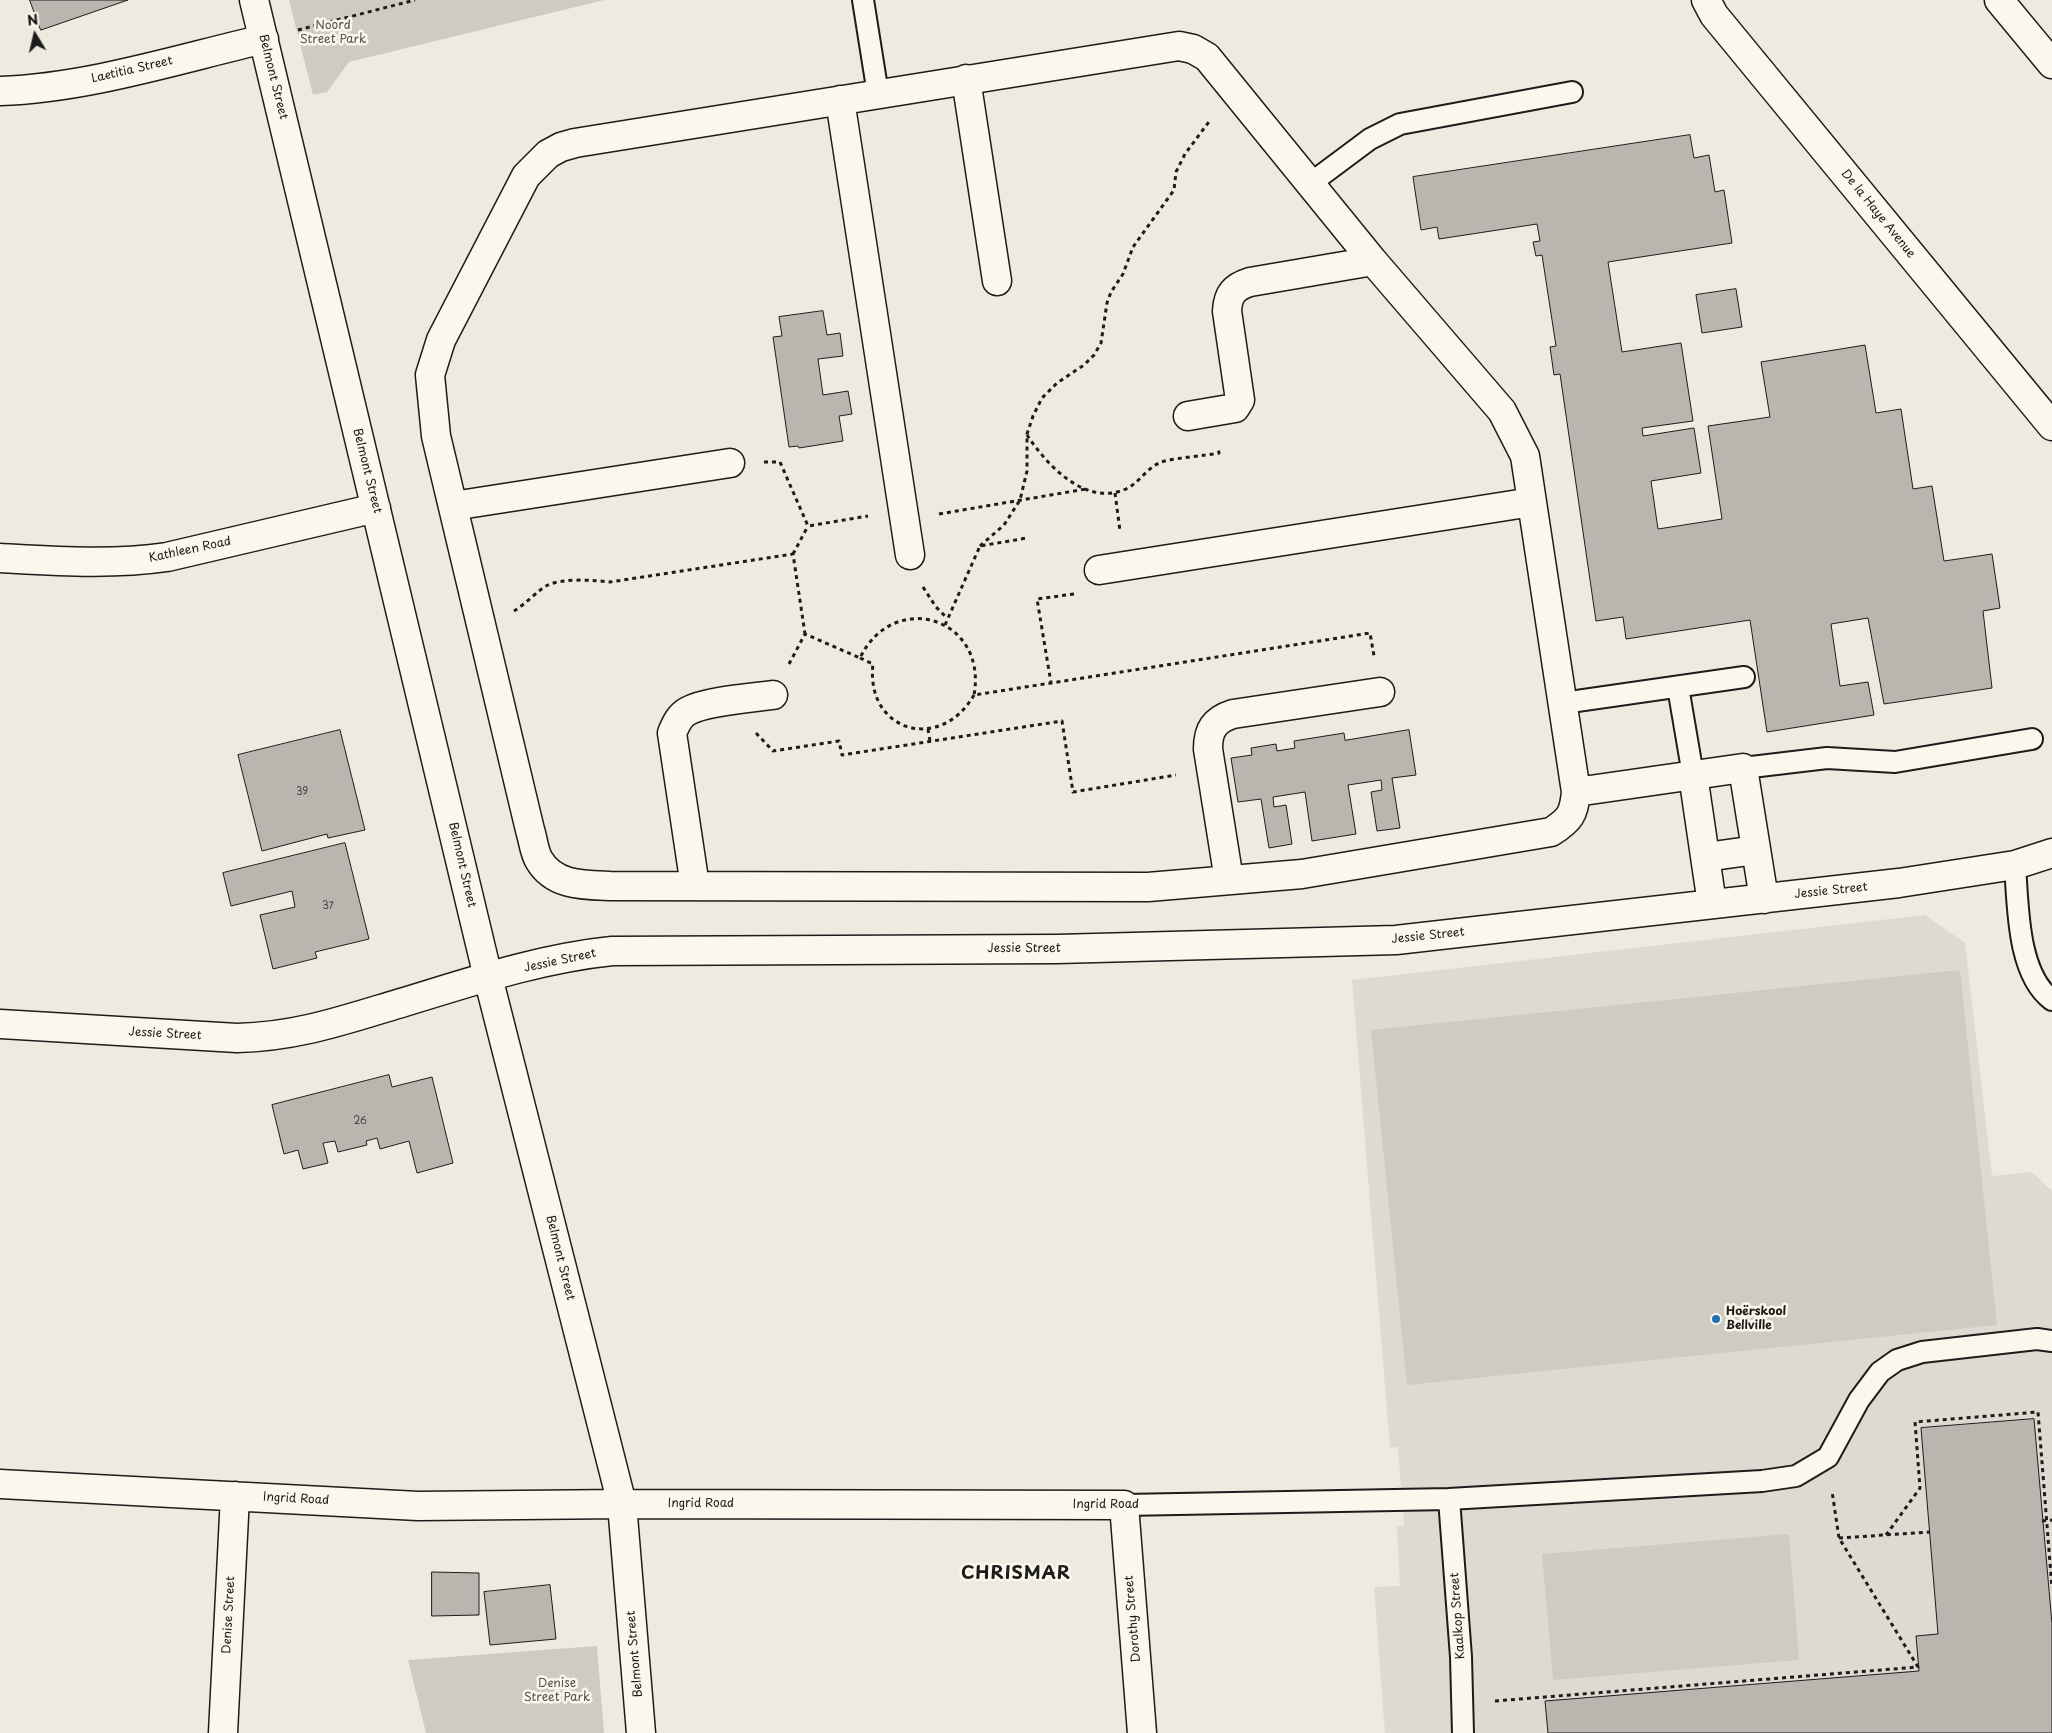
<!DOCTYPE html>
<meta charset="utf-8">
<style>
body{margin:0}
#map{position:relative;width:2052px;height:1733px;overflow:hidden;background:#eeeadf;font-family:"Playpen Sans",sans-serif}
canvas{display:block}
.north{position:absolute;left:10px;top:10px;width:50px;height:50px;-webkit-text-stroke:4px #fbf7ec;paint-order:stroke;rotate:351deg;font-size:14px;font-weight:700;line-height:20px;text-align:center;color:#1c1c1c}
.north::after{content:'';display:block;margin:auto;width:18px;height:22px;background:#1c1c1c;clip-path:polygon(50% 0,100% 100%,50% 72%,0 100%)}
</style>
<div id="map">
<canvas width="2052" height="1733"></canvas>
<div class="north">N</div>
</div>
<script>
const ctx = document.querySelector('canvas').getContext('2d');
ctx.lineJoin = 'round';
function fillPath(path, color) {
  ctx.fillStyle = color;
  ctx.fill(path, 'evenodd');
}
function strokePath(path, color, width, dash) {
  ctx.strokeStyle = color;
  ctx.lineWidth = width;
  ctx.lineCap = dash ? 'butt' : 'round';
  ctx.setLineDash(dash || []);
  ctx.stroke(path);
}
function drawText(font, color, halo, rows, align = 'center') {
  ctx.font = font + ' "Playpen Sans",sans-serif';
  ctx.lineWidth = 5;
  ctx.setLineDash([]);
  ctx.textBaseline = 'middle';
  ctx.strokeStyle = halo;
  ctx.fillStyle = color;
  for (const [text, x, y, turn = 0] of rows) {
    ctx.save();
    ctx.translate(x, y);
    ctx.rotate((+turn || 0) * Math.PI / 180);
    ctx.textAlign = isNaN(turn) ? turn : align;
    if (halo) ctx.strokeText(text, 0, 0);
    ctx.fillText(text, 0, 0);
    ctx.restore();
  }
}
fillPath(new Path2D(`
 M1925 915 1965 943 1992 1176 2032 1172 2052 1191V1733H1385L1374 1587 1400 1586 1397 1527 1404 1526 1398 1447 1390 1448 1352 980Z`), '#dedad1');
fillPath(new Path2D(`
 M289 0H604L349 62 327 92 313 95Z
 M1960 970 1997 1325 1407 1385 1371 1030Z
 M1789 1534 1799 1660 1553 1680 1542 1554Z
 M597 1646 604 1733H426L408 1660Z`), '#ceccc2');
const building = new Path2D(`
 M30 0H128L41 30Z
 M1690 135 1694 158 1709 155 1715 192 1724 190 1732 243 1608 262 1622 352 1681 343 1693 421 1642 428 1643 436 1694 428 1701 473 1651 481 1658 529 1722 519 1708 426 1770 417 1761 362 1865 345 1876 413 1901 409 1913 489 1932 486 1944 561 1992 554 2000 608 1983 611 1992 688 1884 704 1868 618 1831 624 1840 686 1868 682 1874 715 1767 732 1750 620 1626 639 1623 617 1596 621 1560 374 1554 375 1550 347 1556 346 1542 255 1536 256 1533 242 1540 241 1537 224 1439 239 1437 227 1421 230 1413 177Z
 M1736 289 1742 327 1702 333 1696 295Z
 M823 311 827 335 840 333 843 356 818 359 823 395 848 391 852 414 839 416 843 441 799 448 798 446 789 447 773 337 782 336 779 317Z
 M340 730 365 830 328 838 327 834 262 851 238 755Z
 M1409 730 1416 775 1392 778 1400 828 1377 831 1371 792 1382 790 1381 780 1348 785 1356 834 1312 841 1305 792 1273 797 1274 807 1286 805 1292 844 1269 848 1261 799 1238 802 1231 758 1252 755 1251 748 1276 744 1277 751 1295 748 1294 741 1344 733 1345 740Z
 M345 843 369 939 315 952 317 958 273 969 260 915 295 907 292 891 231 906 223 873Z
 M389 1075 392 1087 432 1077 453 1163 417 1173 409 1141 380 1149 377 1138 366 1141 367 1145 338 1152 335 1141 323 1143 328 1163 303 1169 298 1150 284 1154 272 1105Z
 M2034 1419 2052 1624V1733H1548L1545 1701 1919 1671 1916 1636 1938 1634 1921 1428Z
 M432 1572 479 1573V1615L432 1616Z
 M550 1585 556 1639 490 1645 484 1592Z`);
fillPath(building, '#b9b6af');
strokePath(building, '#1c1c1c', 1);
const service = new Path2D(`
 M863 0 878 94
 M1311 183 1370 139 1400 124 1572 92
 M1678 687 1693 775
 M1563 703 1744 677
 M1743 768 1827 758 1895 762 2032 739
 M2015 865C2018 905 2017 974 2052 1000
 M1449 1499 1461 1657 1463 1733
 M1124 1505 1449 1499 1762 1481 1796 1476 1828 1457 1859 1400 1880 1372 1897 1360 1922 1352 2037 1339 2052 1341`);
const minor = new Path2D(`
 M254 0 488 977 622 1504 641 1733
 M1999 0 2052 64
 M1179 46 1193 49 1207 57 1373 261 1502 411 1525 456 1576 792C1574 814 1570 820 1551 832L1302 874 1148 887 610 886C584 885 554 886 539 860 534 852 533 839 530 830L436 436 430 375 441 340 526 176 548 154 561 147 575 143Z
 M966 79 997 281
 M0 91C88 88 178 59 264 39
 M840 100 910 555
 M1188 416 1235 408 1240 400 1227 311C1228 294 1234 287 1250 282L1373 261
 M453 506 730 463
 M0 558C56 561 111 565 167 557L376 508
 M1099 570 1532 502
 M1693 775 1712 904
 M1576 792 1743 768 1764 899
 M1706 857 1756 850
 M1229 880 1208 749C1208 730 1214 720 1233 714L1380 692
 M695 886 672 733C676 724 679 716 688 711 706 701 751 698 773 695
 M0 1024 237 1038C289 1037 332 1024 381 1009 456 987 533 959 612 951L1057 949 1396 940 1899 883 2015 865 2052 853
 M0 1484 418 1506 622 1504 1124 1505 1142 1733
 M223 1733 235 1496`);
const tertiary = new Path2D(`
 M1706 0 1714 15 2052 426`);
strokePath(service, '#1c1c1c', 24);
strokePath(minor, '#1c1c1c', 31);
strokePath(tertiary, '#1c1c1c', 31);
strokePath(new Path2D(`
 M298 30 415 0
 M1027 435C1047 465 1085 507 1126 489 1139 483 1146 469 1159 463 1170 458 1205 456 1219 453L1218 448
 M764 462H780L808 526 868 516
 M1115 493 1120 531
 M939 514 1086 489
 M980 546 1004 525 1020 500 1027 471V434L1033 416 1042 398 1057 383 1084 365 1094 355 1101 343 1107 303 1111 292 1123 274 1133 247 1174 190 1176 172 1185 154 1211 119
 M793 554 808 526
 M923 587 936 607 947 618
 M1074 594 1037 599 1051 683 1370 633 1374 656
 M514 611C526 604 539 589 548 585 563 578 594 580 610 582L793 554 805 634
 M945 625 980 546 1027 538
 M860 658 873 664C865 731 940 754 974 695
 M789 664 805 634 860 658C894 588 988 618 974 695L1051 683
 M928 729 930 741
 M756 733 773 751 839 741 842 755 1062 721 1073 792 1176 775
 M2042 1521 2052 1520
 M1886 1535 1920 1488 1915 1422 2038 1412 2052 1588
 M1839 1538 1930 1532
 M1495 1701 1918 1667 1839 1538 1832 1491`), '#1c1c1c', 3, [4, 4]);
strokePath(service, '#fbf7ec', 20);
strokePath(minor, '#fbf7ec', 28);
strokePath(tertiary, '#fbf7ec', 28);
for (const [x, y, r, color] of [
 [1716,1319,5,"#1f6fb2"]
]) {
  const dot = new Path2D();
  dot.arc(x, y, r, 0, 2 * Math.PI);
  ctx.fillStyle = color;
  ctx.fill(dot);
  strokePath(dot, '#fbf7ec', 2);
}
drawText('10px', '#434241', null, [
 ["39",302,792],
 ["37",328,906],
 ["26",360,1121]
]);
drawText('12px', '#51514e', '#fbf7ec', [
 ["Noord",333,26],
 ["Street Park",333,40],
 ["Denise",557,1684],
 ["Street Park",557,1698]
]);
drawText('12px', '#1c1c1c', '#fbf7ec', [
 ["Laetitia Street",132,70,-13],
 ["Belmont Street",273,77,76],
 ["De la Haye Avenue",1878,214,51],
 ["Belmont Street",367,471,76],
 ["Kathleen Road",190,550,-12],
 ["Belmont Street",462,865,77],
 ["Jessie Street",1831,891,-6],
 ["Jessie Street",1428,936,-6],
 ["Jessie Street",1024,949],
 ["Jessie Street",560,961,-12],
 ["Jessie Street",165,1034,3],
 ["Belmont Street",560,1258,76],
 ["Ingrid Road",296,1499,3],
 ["Ingrid Road",701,1504],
 ["Ingrid Road",1106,1505],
 ["Denise Street",229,1615,-87],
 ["Kaalkop Street",1458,1616,-94],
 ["Dorothy Street",1133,1619,-95],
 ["Belmont Street",635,1654,-95]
]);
drawText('bold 12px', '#1c1c1c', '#fbf7ec', [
 ["Hoërskool",1726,1312],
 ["Bellville",1726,1326]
], 'left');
ctx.letterSpacing = '1px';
drawText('bold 18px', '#1c1c1c', '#fbf7ec', [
 ["CHRISMAR",1016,1574]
]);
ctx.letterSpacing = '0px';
</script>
